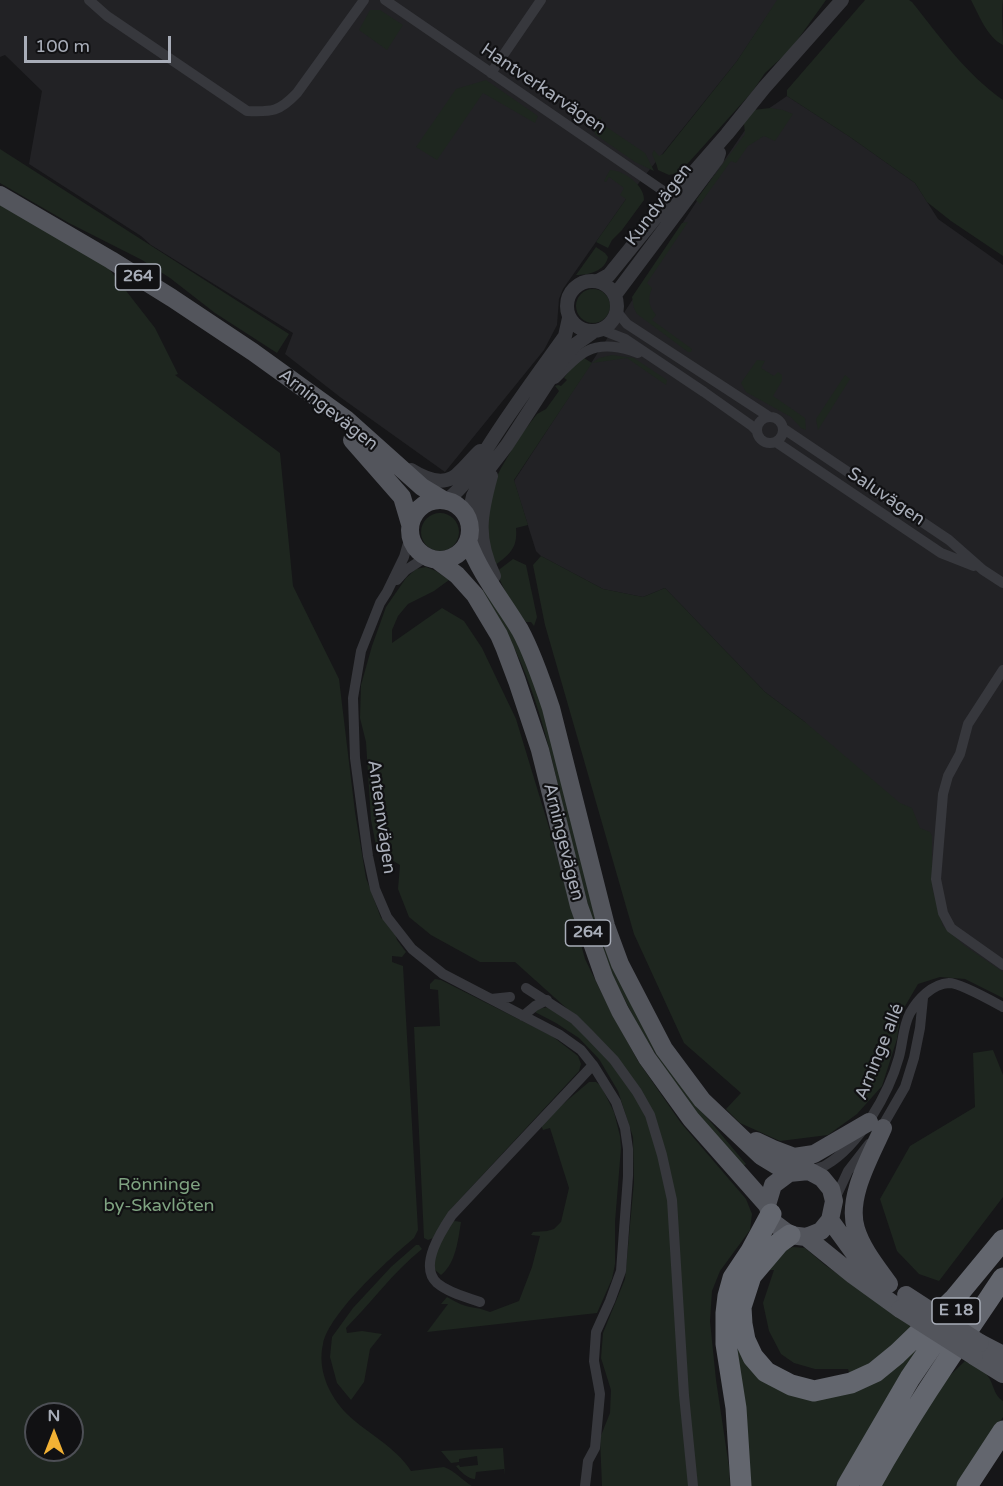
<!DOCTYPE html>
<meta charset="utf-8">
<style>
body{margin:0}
#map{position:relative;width:1003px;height:1486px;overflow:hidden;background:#161618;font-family:"Varela Round",sans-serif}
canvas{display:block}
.north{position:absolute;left:24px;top:1402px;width:60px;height:60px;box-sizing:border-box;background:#111113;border:2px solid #4d4f55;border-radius:50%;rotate:0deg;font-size:16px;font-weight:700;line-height:24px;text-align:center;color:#a8adb8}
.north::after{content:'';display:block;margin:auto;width:21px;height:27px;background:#f2b134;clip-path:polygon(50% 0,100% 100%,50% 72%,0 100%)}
.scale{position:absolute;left:24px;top:36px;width:147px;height:27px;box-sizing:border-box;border:3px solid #a8adb8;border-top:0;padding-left:8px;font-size:18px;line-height:21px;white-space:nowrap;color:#a8adb8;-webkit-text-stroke:4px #111113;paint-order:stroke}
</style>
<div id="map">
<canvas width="1003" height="1486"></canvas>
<div class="north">N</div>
<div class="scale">100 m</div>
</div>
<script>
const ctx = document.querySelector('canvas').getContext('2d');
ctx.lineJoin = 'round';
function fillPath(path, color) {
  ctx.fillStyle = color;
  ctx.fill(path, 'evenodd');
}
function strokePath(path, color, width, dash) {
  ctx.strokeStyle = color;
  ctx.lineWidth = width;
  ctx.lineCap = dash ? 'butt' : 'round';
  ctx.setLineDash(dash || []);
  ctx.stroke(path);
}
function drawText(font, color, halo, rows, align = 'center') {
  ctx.font = font + ' "Varela Round",sans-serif';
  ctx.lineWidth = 4.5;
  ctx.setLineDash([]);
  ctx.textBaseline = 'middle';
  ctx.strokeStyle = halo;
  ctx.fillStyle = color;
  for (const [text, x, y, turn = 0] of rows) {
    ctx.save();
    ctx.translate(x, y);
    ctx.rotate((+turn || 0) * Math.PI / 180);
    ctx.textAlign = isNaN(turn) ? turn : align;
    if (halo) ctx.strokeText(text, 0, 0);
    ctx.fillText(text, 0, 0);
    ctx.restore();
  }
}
fillPath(new Path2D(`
 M0 0H778L737 61 626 199 563 289 559 299 557 325 544 350 445 472 340 397 285 354 293 333 151 245 141 236 29 164 42 91 5 55 0 57Z
 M787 96 850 137 915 183 938 219 1003 265V997L918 927 805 722 765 692 665 588 643 597 603 589 541 556 536 551 514 481 712 178 752 120Z`), '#222225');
fillPath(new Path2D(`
 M777 0H826L791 49 765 73 752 92 690 161 678 173 669 175 658 170C657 164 654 159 652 154L654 150 659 156 663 154 737 61Z
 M865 0H909L912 2C940 37 966 74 1003 100V256L951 221 927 202 915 183 850 137 787 96V90Z
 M971 0H1003C1001 14 1003 30 1003 45 987 37 979 15 971 0Z
 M370 10H380L403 25 387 50 359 30Z
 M486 80 538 116 535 123 483 93 437 160 416 147 456 89Z
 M770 108 783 110 793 114 775 141 764 136 748 146 736 163 731 161 700 204 696 200 745 134 744 123 753 110Z
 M602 117 599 122 645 153 654 171 635 162 596 135C591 129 596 123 599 118Z
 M0 149 289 334 277 353 215 313 170 278 142 260 69 223 0 183Z
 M610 170C624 170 645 186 644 200L622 230 612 240 608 248 596 242 626 199 620 195 624 188 609 177 606 182 604 181Z
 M0 205 106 265 155 328 178 374 175 375 280 453 293 586 339 679 355 812 366 878 381 918 392 924 397 940 406 952 402 957 392 956V962L403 966 418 1230 414 1238C390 1258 329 1313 323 1344 317 1369 329 1396 347 1414 368 1434 396 1447 411 1471L444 1467C455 1471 462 1480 472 1486H0ZM36 1414H72V1450H36Z
 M688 222 647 283 652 288C647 300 649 306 656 315L652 320 692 349 691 352H688L637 314 634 308 632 297 682 223Z
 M596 247 605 253 608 257C605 271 589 275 576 275Z
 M576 306a17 17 0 1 1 34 0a17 17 0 1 1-34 0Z
 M612 355 634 358 667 380 666 385 627 358 592 363 514 480 528 525 516 528C518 550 508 555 493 567L486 547 490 491 501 468 520 436 537 414 546 409 559 391 555 386 558 385 561 386 567 380 564 378 575 363 584 358 592 363 599 358Z
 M757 360 765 361 761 368 774 376 778 372 782 375V381L773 396 805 418 806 430 801 428 791 417 746 392 741 383Z
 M845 375 850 379 818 430 816 419Z
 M421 532a19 19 0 1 1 38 0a19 19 0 1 1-38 0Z
 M541 556 603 589 643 597 665 588 765 692 805 722 900 803 912 808 920 828 930 832 932 836V887L943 926 965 946 1003 972V998L965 979 940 977 918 984 901 1013 897 1039 882 1086 857 1114 828 1135 780 1141 740 1123 726 1109 741 1093 684 1043 634 934 545 625 533 565Z
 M513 559 526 565 537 617 534 626 531 622H526L510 601 496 572Z
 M426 567 436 571 449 580 434 591 408 604 398 616 392 630V643L442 608 464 621 482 648 516 719 551 834 585 959 610 1010 638 1061 681 1123 746 1199 752 1214 750 1230 720 1271 712 1291 710 1321 716 1380 729 1467 730 1486H602L600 1438 610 1413 611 1390 601 1358 603 1333 625 1279 634 1182 633 1137 618 1091 599 1059 579 1038 556 1023 533 1011 542 1008 550 1007 563 1015 606 1056 656 1120 593 1032 515 962H480L431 935 409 917 398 889 400 865 377 851 371 820 366 742 360 718 361 685 372 646 386 607 406 578 416 569Z
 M487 587 516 640 533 678 545 716 591 899 684 1090 746 1164 741 1168C695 1113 652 1057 621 992 615 980 608 968 603 955 589 911 577 865 566 819 551 755 537 688 505 630 498 616 491 603 481 591Z
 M435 979 441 980 552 1036 578 1056 581 1064 579 1071 450 1210 433 1238 428 1240 424 1238 414 1027 440 1026 438 990 430 989V984Z
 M993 1050 1003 1075V1197L939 1281 919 1274 897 1251 880 1199 910 1146 975 1107 973 1053Z
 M589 1082H596L601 1086 614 1112 620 1136 621 1148 615 1222V1264L612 1279 597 1313 427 1332 448 1304H441L447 1297C453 1300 459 1304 466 1306 474 1308 480 1308 490 1312L519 1301 532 1267 540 1236 531 1235 533 1232 547 1231 554 1229 561 1222 569 1188 550 1128 543 1130 541 1125 544 1120Z
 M455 1221 461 1222C458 1240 456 1263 441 1275L435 1270V1252L451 1222Z
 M416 1245H419L422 1249C393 1272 372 1302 346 1328L347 1333 362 1331 382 1334 370 1349 364 1382 351 1400 337 1383 330 1357 332 1337 353 1308 391 1267Z
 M793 1247 805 1248 825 1265 914 1327 872 1364 850 1375 848 1369H815L794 1363 781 1354 769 1331 763 1303 774 1270H765L783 1251Z
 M735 1306 746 1358 820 1397 926 1336 835 1486H749L739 1400Z
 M965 1361C972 1365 982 1368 987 1375 994 1383 993 1395 1003 1401V1417L957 1486H878L939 1386Z
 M503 1448 505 1475 504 1469 476 1472 475 1479C468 1479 460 1471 456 1466L459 1465 460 1467 478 1465 477 1456 459 1459V1462L451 1463 441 1451Z`), '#1e261f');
strokePath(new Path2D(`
 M89 0 107 16 247 111C272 112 279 112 297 93L364 0
 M385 0 678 201
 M491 73 541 0
 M617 312 627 324 768 416
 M602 330 625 339 704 392 752 426 757 431
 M555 379C564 370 575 357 587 351 602 343 623 347 638 353
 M757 430a13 13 0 1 1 26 0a13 13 0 1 1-26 0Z
 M784 429 949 540 983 570 1003 583
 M776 442 941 553 974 566
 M410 536 404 557 387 592 380 603 361 651 353 698 355 758 368 856 375 889 387 917 412 949 443 974 560 1035 581 1050 593 1065 616 1102 625 1128 628 1149V1176L621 1271 610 1301 596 1332 594 1361 600 1394 595 1448 588 1461 585 1486
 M397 580 406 570 426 557
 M1003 670 968 724 960 754 948 776 943 794 936 879 943 913 951 928 1003 965
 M526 988 574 1019 589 1034 614 1060 637 1092 650 1115 662 1155 672 1200 684 1395 693 1486
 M491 999 510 997
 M523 1016 535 1006 547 1000
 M879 1132 905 1087 914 1058 920 1028 923 998
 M809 1171C815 1169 821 1168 826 1165 860 1145 889 1093 899 1057 903 1042 903 1026 910 1013 918 999 932 984 949 983 960 983 992 1001 1003 1007
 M835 1199 848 1171 869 1144
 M480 1302C466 1297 449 1293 437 1283 418 1266 442 1230 452 1215L593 1065`), '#37383d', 10);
strokePath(new Path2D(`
 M567 306a25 25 0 1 1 50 0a25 25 0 1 1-50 0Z
 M598 281 609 275 672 197 727 134 764 88 842 0
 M615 295 717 159 719 153
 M411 470C422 477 438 485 452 478 459 475 472 458 480 451
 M491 476C480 516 476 538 494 576
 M447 500C470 482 476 465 491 442 514 406 540 371 565 336L569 318
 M468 518 473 496 484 475 507 445 565 356 576 344 593 332`), '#37383d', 14);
strokePath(new Path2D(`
 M0 195 111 260 172 298 253 352 346 419 422 487 442 499
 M352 440 402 497 410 524
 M410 530a30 30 0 1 1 60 0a30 30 0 1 1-60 0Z
 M437 560 457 575 475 595 499 635 505 649 517 681 540 750 579 906 604 977 620 1011 647 1058 691 1119 767 1205 774 1223 790 1235 806 1237 821 1231 830 1220 834 1201 831 1189 822 1178 809 1171 789 1173 761 1156 702 1100 664 1049 637 997 620 964 606 926 551 708C543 684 532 652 520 630 502 600 480 574 468 541
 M883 1128C871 1156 846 1197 856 1229 862 1249 877 1267 889 1284
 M756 1141 773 1149 794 1157 814 1154 869 1122
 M767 1205 773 1185 789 1173
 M830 1220 862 1264 872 1272
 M806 1237 853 1275 900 1309
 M980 1343 1003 1355
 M974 1356 1003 1374`), '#53555c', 18);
strokePath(new Path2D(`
 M790 1235 779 1243 751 1276 741 1307 742 1324 745 1340 753 1357 766 1372 791 1385 814 1391 851 1383 875 1372 897 1354 955 1298 1003 1240
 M741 1486 736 1408 726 1344V1313L728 1296 733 1278 751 1251 771 1214
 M847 1486 910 1378 951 1318
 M870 1486C910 1414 957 1346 1003 1278
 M967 1486 1003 1431`), '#63666e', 21);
strokePath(new Path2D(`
 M906 1295 980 1343
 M900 1309 974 1356`), '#53555c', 18);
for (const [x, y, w] of [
 [138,277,45],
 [588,933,45],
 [956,1311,48]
]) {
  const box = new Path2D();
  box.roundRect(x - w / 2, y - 13, w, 26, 4.5);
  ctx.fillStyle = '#111113';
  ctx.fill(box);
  strokePath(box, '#a8adb8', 1.5);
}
drawText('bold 16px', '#a8adb8', null, [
 ["264",138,277],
 ["264",588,933],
 ["E 18",956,1311]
]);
drawText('18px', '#a8adb8', '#111113', [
 ["Hantverkarvägen",543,89,34],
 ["Kundvägen",659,205,-53],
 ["Arningevägen",328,410,38],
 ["Saluvägen",886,497,34],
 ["Antennvägen",381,817,82],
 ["Arningevägen",563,842,76],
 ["Arninge allé",880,1052,-68]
]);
drawText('18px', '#7fa381', '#111113', [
 ["Rönninge",159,1185],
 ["by-Skavlöten",159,1206]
]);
</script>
